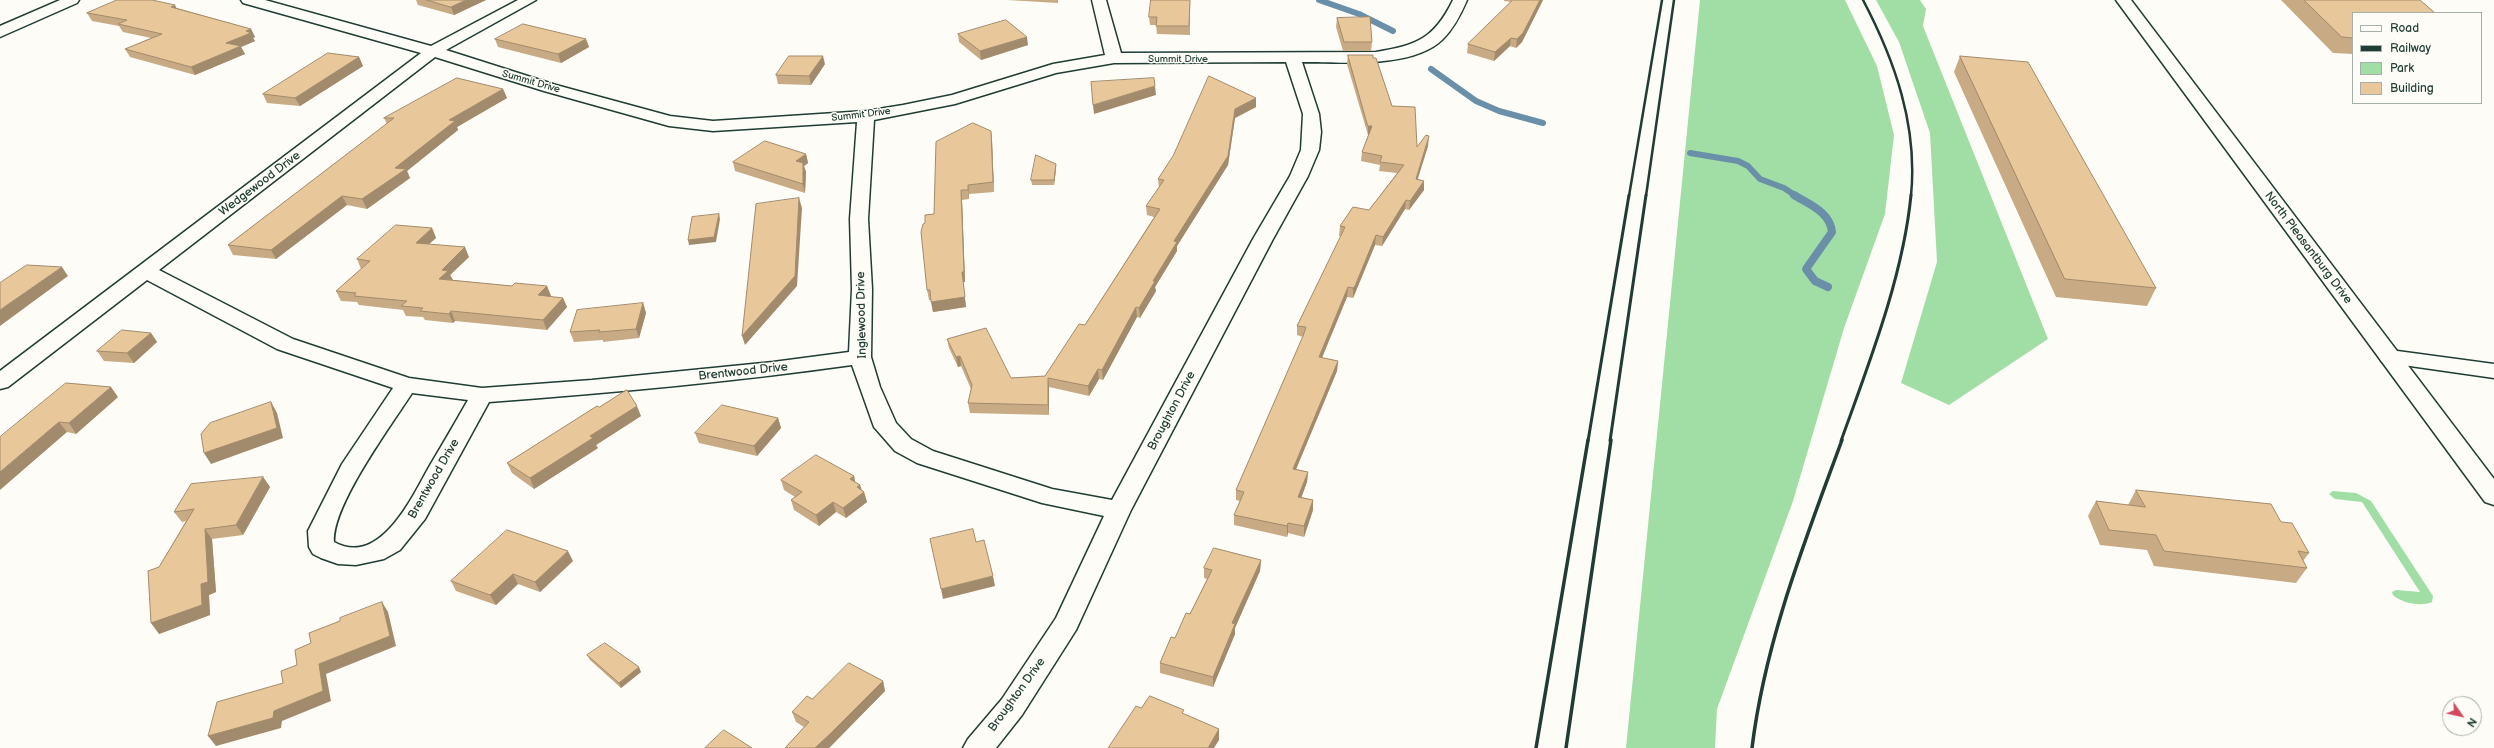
<!DOCTYPE html>
<style>
body{margin:0}
#map{position:relative;width:2494px;height:748px;overflow:hidden;background:#fdfcf7;font-family:"Balsamiq Sans",sans-serif}
canvas{display:block}
.legend{position:absolute;left:2352px;top:12px;width:130px;height:92px;box-sizing:border-box;background:#fdfcf7;border:1px solid #a4b0a9;margin:0;padding:5px 7px;list-style:none;font-size:12px;color:#1f3d34}
.legend li{display:flex;align-items:center;gap:8px;height:20px}
.legend b{width:20px;border:1px solid #a4b0a9}
.north{position:absolute;left:2442px;top:696px;width:40px;height:40px;box-sizing:border-box;background:#fdfcf7;border:1px solid #a4b0a9;border-radius:50%;rotate:124deg;font-size:11px;font-weight:700;line-height:16px;text-align:center;color:#1f3d34}
.north::after{content:'';display:block;margin:auto;width:14px;height:18px;background:#d1495b;clip-path:polygon(50% 0,100% 100%,50% 72%,0 100%)}
</style>
<div id="map">
<canvas width="2494" height="748"></canvas>
<ul class="legend">
<li><b style="height:5px;background:#fdfcf7"></b>Road</li>
<li><b style="height:5px;background:#1f3d34"></b>Railway</li>
<li><b style="height:11px;background:#a0dea6"></b>Park</li>
<li><b style="height:11px;background:#e8c79a"></b>Building</li>
</ul>
<div class="north">N</div>
</div>
<script>
const ctx = document.querySelector('canvas').getContext('2d');
ctx.lineJoin = 'round';
function fillPath(path, color) {
  ctx.fillStyle = color;
  ctx.fill(path, 'evenodd');
}
function strokePath(path, color, width, dash) {
  ctx.strokeStyle = color;
  ctx.lineWidth = width;
  ctx.lineCap = dash ? 'butt' : 'round';
  ctx.setLineDash(dash || []);
  ctx.stroke(path);
}
function drawText(font, color, halo, rows, align = 'center') {
  ctx.font = font + ' "Balsamiq Sans",sans-serif';
  ctx.lineWidth = 3;
  ctx.setLineDash([]);
  ctx.textBaseline = 'middle';
  ctx.strokeStyle = halo;
  ctx.fillStyle = color;
  for (const [text, x, y, turn = 0] of rows) {
    ctx.save();
    ctx.translate(x, y);
    ctx.rotate((+turn || 0) * Math.PI / 180);
    ctx.textAlign = isNaN(turn) ? turn : align;
    if (halo) ctx.strokeText(text, 0, 0);
    ctx.fillText(text, 0, 0);
    ctx.restore();
  }
}
fillPath(new Path2D(`
 M1700 0H1845L1877 66 1894 135 1885 214 1844 328 1793 501 1717 709 1715 748H1626Z
 M1876 0H1920L1926 9 1923 26 2048 339 1949 405 1901 383 1937 262 1930 133 1899 42Z
 M2333 491 2356 493 2371 501 2433 596 2432 602C2421 607 2401 603 2393 595L2392 592 2396 590 2420 592 2362 502 2335 499 2329 494Z`), '#a0dea6');
strokePath(new Path2D(`
 M1319 0 1359 14 1393 31
 M1431 69 1476 101 1499 111 1543 123
 M1690 153 1738 161 1748 166 1760 179 1784 188 1796 196`), '#6990a8', 6);
strokePath(new Path2D(`
 M1794 195C1810 205 1830 212 1832 232L1806 269 1815 281 1828 287`), '#6990a8', 8);
const street = new Path2D(`
 M241 0H265L431 46 518 0H536L446 50 556 85 670 116 713 121 866 111 903 105 952 95 1053 64 1105 55 1092 0H1106L1121 53 1376 52C1417 45 1434 39 1453 0H1467C1461 14 1454 28 1443 39 1413 69 1342 62 1302 62L1319 114 1321 132 1319 150 1308 176 1273 239 1131 510 1076 630 1022 715 996 748H963L968 739 1002 699 1056 618 1104 516 1042 503 917 463 895 451 874 427 852 365C731 382 611 393 489 402L425 519 400 550 384 559 356 565 338 564 321 558 313 554 309 547 308 531 342 464 393 388 277 349 147 280 8 387 0 389V371L421 53 243 3ZM435 57 544 91 669 126 713 131 857 122 850 219 852 289 849 352 773 362 592 380 482 388 409 378 293 339 159 270ZM1286 62 1303 114 1301 150 1290 176 1253 239 1112 500 1052 489 933 451 911 439 896 423 880 387 871 357 872 289 868 219 874 120 955 104 1056 73 1114 63ZM412 393 468 400C455 423 442 445 429 467 412 497 380 568 334 542 332 505 391 426 412 393Z
 M2390 350 2494 364V378L2382 362 2379 357 2382 352Z`);
const secondary = new Path2D(`
 M60 0H79L77 3 0 37V26Z
 M2116 0H2131L2494 479V505L2485 502Z`);
strokePath(street, '#1f3d34', 3);
strokePath(secondary, '#1f3d34', 3);
fillPath(street, '#fdfcf7');
fillPath(secondary, '#fdfcf7');
strokePath(new Path2D(`
 M1863 0C1895 61 1918 126 1911 196
 M1629 196 1662 0
 M1646 196 1674 0`), '#1f3d34', 2.5);
strokePath(new Path2D(`
 M1588 441 1629 195
 M1610 441 1646 195
 M1841 441C1869 363 1903 277 1911 195`), '#1f3d34', 3);
strokePath(new Path2D(`
 M1536 748 1588 440
 M1566 748 1611 440
 M1752 748C1765 641 1805 541 1842 440`), '#1f3d34', 3.5);
fillPath(new Path2D(`
 M416 0H486L454 15 418 5Z
 M1007 0H1058V3Z
 M1190 0V35L1157 34 1156 25H1150L1149 17Z
 M1504 0H1543L1522 42 1516 48 1510 46 1494 61 1467 53 1468 44 1511 2 1504 1Z
 M2281 0H2420L2353 13V54L2333 53Z
 M177 8 251 29 255 37 253 38 255 41 241 47 245 54 195 75 130 57 125 49 151 38 123 32 119 26 92 21 87 13Z
 M1337 18 1372 42 1371 51H1343L1336 27Z
 M958 34 1028 45 981 60 959 42Z
 M495 39H586L589 47 561 63 498 47Z
 M1348 55 1373 58 1392 106 1417 147 1428 146 1417 179 1424 181V190L1409 210 1405 209 1382 246 1375 245 1354 296 1353 298 1347 297 1322 358 1338 361 1337 371 1296 469 1308 472 1307 482 1301 497 1313 500V510L1304 537 1288 533 1287 537 1234 525V515L1240 501 1236 500V490L1303 337 1297 335V326L1341 236H1339L1340 226 1369 210 1397 173 1379 171 1380 165 1361 161 1362 152 1369 135H1368L1347 64Z
 M1960 56 2156 288 2147 306 2056 297 1954 72Z
 M359 57 363 66 300 106 267 103 263 94Z
 M825 64 811 85 778 84 776 75Z
 M503 89 507 98 457 127 458 130 407 171 410 178 367 209 347 205 276 259 233 255 228 245 387 124 384 118Z
 M1256 98V107L1235 118 1228 165 1177 246V251L1155 287 1156 291 1140 318 1137 317 1103 380 1099 379 1089 396 1049 387V415L970 413 968 403 971 389 961 366 958 367 949 348 947 339 1011 378 1045 376 1085 325 1154 217 1147 215 1146 206 1159 188 1158 179Z
 M991 131 992 140 994 192 969 194V199L962 200 965 282H963L966 307 933 312 931 300H929L927 290 925 223 934 214Z
 M806 154 808 163 804 166 806 172 805 193 735 171 733 162Z
 M1056 169 1054 185H1032L1031 180Z
 M432 228 436 238 429 244 469 257 450 275 453 280 512 286H547L551 296 550 297 563 298 567 307 547 330 455 321 453 323 425 320 423 317 406 316 403 310 359 305 357 302 341 301 336 291 361 269 357 259Z
 M643 303 646 313 639 338 603 342V340L574 342 570 332Z
 M151 333 157 342 134 363 104 361 97 351Z
 M118 397 76 434 67 432 0 437Z
 M599 407 641 416 596 445 598 448 534 489 512 473 507 463Z
 M778 418 781 428 757 456 699 443 695 433Z
 M854 476 855 482 860 485 862 490 864 492 867 502 846 518 836 512 819 526 794 510 791 500 795 497 784 490 781 480Z
 M263 477 270 487 243 535 212 539 216 592 209 595 210 615 159 634V567L186 521 182 522 174 512Z
 M2136 490 2281 522 2309 553 2303 561 2307 568 2296 583 2154 566 2147 550 2100 545 2088 516 2096 501 2128 505Z
 M1261 560 1260 571 1235 628V634L1213 687 1160 673V663L1190 614 1207 579 1204 578V568Z
 M573 561 540 592 518 584 496 605 456 591 451 581Z
 M587 655 641 672 621 688 590 660Z
 M883 681 885 691 829 748H785L804 727 796 722 792 712 812 699Z`), '#c8ab84');
fillPath(new Path2D(`
 M466 0H486L454 15 451 7Z
 M1540 0H1543L1522 42 1516 48 1517 39Z
 M175 5 179 13 171 7Z
 M251 29 255 37 253 38 255 41 241 47 245 54 195 75 191 67 226 43 246 31Z
 M1027 37 1028 45 981 60 980 51Z
 M1511 38 1510 46 1494 61 1495 52Z
 M586 39 589 47 561 63 558 54Z
 M823 56 825 64 811 85 809 76Z
 M359 57 363 66 300 106 295 98Z
 M1155 86 1156 95 1094 114 1093 105Z
 M503 89 507 98 457 127 458 130 407 171 410 178 367 209 362 199 395 168 449 120Z
 M1256 98V107L1235 118 1228 165 1177 246V251L1155 287 1156 291 1140 318 1139 308 1235 109Z
 M1368 126H1372V135H1368Z
 M991 131 992 140 994 192 993 182Z
 M1429 136 1428 146 1415 188 1416 179Z
 M806 154 808 163 804 166 806 172 805 193 796 161Z
 M1056 164V169L1054 185V180Z
 M1424 181V190L1409 210 1410 201Z
 M968 185 969 194V199L968 190Z
 M961 190 962 200 965 282H963L966 307 933 312 931 302 962 272Z
 M342 196 347 205 276 259 271 250Z
 M799 198 802 208 797 286 745 345 742 336Z
 M1406 200 1405 209 1382 246 1383 237Z
 M719 214 720 219 716 242 689 245 688 240Z
 M432 228 436 238 420 252 416 243Z
 M1376 235 1375 245 1353 298V288Z
 M465 247 469 257 450 275 453 280 439 279 442 270Z
 M62 267 68 276 0 326V310Z
 M547 286 551 296 542 305 538 295Z
 M1348 287 1347 297 1318 367 1319 357Z
 M563 298 567 307 547 330 543 320Z
 M643 303 646 313 639 338 636 329Z
 M1136 307 1137 317 1103 380 1102 370Z
 M451 311 455 321 453 323 449 314Z
 M151 333 157 342 134 363 127 353Z
 M960 356 961 366 958 367 956 357Z
 M1338 361 1337 371 1292 479 1293 469Z
 M1098 369 1099 379 1089 396 1088 386Z
 M1048 378 1049 387V415L1048 405Z
 M111 387 118 397 76 434 69 423Z
 M271 402 277 413 283 438 211 464 204 453Z
 M637 406 641 416 596 445 598 448 534 489 530 478 590 436Z
 M778 418 781 428 757 456 754 446Z
 M59 422 67 432 0 490V472Z
 M1308 472 1307 482 1298 507V497Z
 M854 476 856 486 850 479Z
 M263 477 270 487 243 535 236 525Z
 M860 485 862 493 864 492 867 502 846 518 843 508 857 487Z
 M1313 500V510L1304 537V526Z
 M833 502 836 512 819 526 816 515Z
 M1288 523V533L1287 537V526Z
 M205 529 212 539 216 592 209 595 210 615 159 634 151 623 201 584Z
 M568 551 573 561 540 592 535 582Z
 M1261 560 1260 571 1235 628V634L1213 687V677L1232 623Z
 M513 574 518 584 496 605 490 595Z
 M993 576 995 586 943 599 941 589Z
 M382 602 388 612 396 646 326 674 331 701 282 721 281 728 216 746 208 736 319 664Z
 M639 667 641 672 621 688 619 683Z
 M883 681 885 691 834 743 829 748H815Z
 M1219 729V740L1214 748H1208Z`), '#a28b6c');
const building = new Path2D(`
 M117 0H152L175 5 171 7 251 29 246 31 251 33 226 43 241 46 191 67 125 49 162 34 118 24 127 20 87 13Z
 M427 0H466L451 7Z
 M1151 0H1190L1189 26H1156L1157 17H1149Z
 M1513 0H1540L1523 33 1517 39 1511 38 1495 52 1468 44Z
 M2304 0H2420L2435 13H2353V38L2342 37Z
 M1370 17 1372 42H1344L1337 18Z
 M1006 20 1027 37 980 51 958 34Z
 M523 24 586 39 558 54 495 39Z
 M328 53 359 57 295 98 263 94Z
 M1348 55H1373V58H1376L1392 106 1415 107 1417 147 1426 135 1429 136 1416 179 1424 181 1410 201 1406 200 1383 237 1376 235 1355 286 1353 288 1348 287 1319 357 1338 361 1293 469 1308 472 1298 497 1313 500 1304 526 1288 523 1287 526 1234 515 1244 492 1236 490 1303 336 1306 327 1297 326 1345 227 1340 226 1353 207 1369 210 1404 165 1380 162 1382 156 1362 152 1372 126H1368Z
 M789 56H823L809 76 776 75Z
 M1960 56 2028 62 2156 288 2065 279Z
 M1209 76 1256 98 1235 109 1228 156 1174 241 1177 242 1153 281H1155L1139 308 1136 307 1102 370 1098 369 1088 386 1048 378V405L968 403 972 385 960 356 956 357 947 339 986 328 1011 378 1045 376 1079 324 1085 325 1160 209 1146 206 1164 180 1158 179 1173 156Z
 M457 78 503 89 449 120 455 121 395 168 406 169 362 199 342 196 271 250 228 245 394 118H384Z
 M1154 78 1155 86 1093 105 1091 82Z
 M973 123 991 131 993 182 968 185V190H961L964 272H962L965 297 931 302 930 290H927L921 232 923 224 925 223V215L934 214 936 142Z
 M765 141 806 154 796 161 803 163V184L733 162Z
 M1036 155 1056 164 1054 180H1031Z
 M799 198 795 276 742 336 756 204Z
 M719 214 714 237 688 240 692 217Z
 M396 225 432 228 416 243 465 247 442 270 448 271 439 279 512 286 515 283 547 286 538 295 563 298 543 320 451 311 449 314 420 311 423 308 401 306 407 301 354 296 356 293 336 291 370 261 357 259Z
 M27 265 62 267 0 310V283Z
 M643 303 636 329 599 332 600 330 570 332 577 310Z
 M122 330 151 333 127 353 97 351Z
 M66 383 111 387 69 423 59 422 0 472V437Z
 M627 390 637 406 590 436 593 438 530 478 507 463 597 406 599 407Z
 M271 402 277 428 204 453 201 434 210 423Z
 M722 405 778 418 754 446 695 433Z
 M816 455 854 476 850 479 860 485 857 487 864 492 843 508 833 502 816 515 791 500 802 492 781 480Z
 M263 477 236 525 205 529 208 582 201 584 202 605 151 623 148 571 159 567 194 509 174 512 191 484Z
 M2136 490 2271 504 2281 522 2292 523 2309 553 2298 551 2307 568 2164 551 2156 535 2109 530 2096 501 2145 507Z
 M973 529 976 542 984 540 993 576 941 589 930 539Z
 M507 530 568 551 535 582 513 574 490 595 451 581Z
 M1214 548 1261 560 1232 623 1235 624 1213 677 1160 663 1171 637 1175 638 1186 613 1190 614 1212 570 1204 568Z
 M382 602 390 636 319 664 323 691 274 711 273 718 208 736 217 702 283 683 281 671 297 665 295 650 311 643 309 633 340 621V618Z
 M605 643 639 667 619 683 587 655Z
 M849 663 883 681 831 733 815 748H785L809 722 792 712 807 696 812 699Z
 M1150 696 1184 710 1182 713 1219 729 1208 748H1108L1136 706 1141 708Z
 M724 730 752 748H705Z`);
fillPath(building, '#e8c79a');
strokePath(building, '#a28b6c', 1);
drawText('10px', '#1f3d34', '#fdfcf7', [
 ["Summit Drive",1178,59],
 ["Summit Drive",531,82,16],
 ["Summit Drive",861,115,-7]
]);
drawText('12px', '#1f3d34', '#fdfcf7', [
 ["Wedgewood Drive",260,184,-37],
 ["North Pleasantburg Drive",2308,248,53],
 ["Inglewood Drive",862,315,-91],
 ["Brentwood Drive",743,372,-6],
 ["Broughton Drive",1172,411,-62],
 ["Brentwood Drive",434,479,-60],
 ["Broughton Drive",1017,695,-54]
]);
</script>
